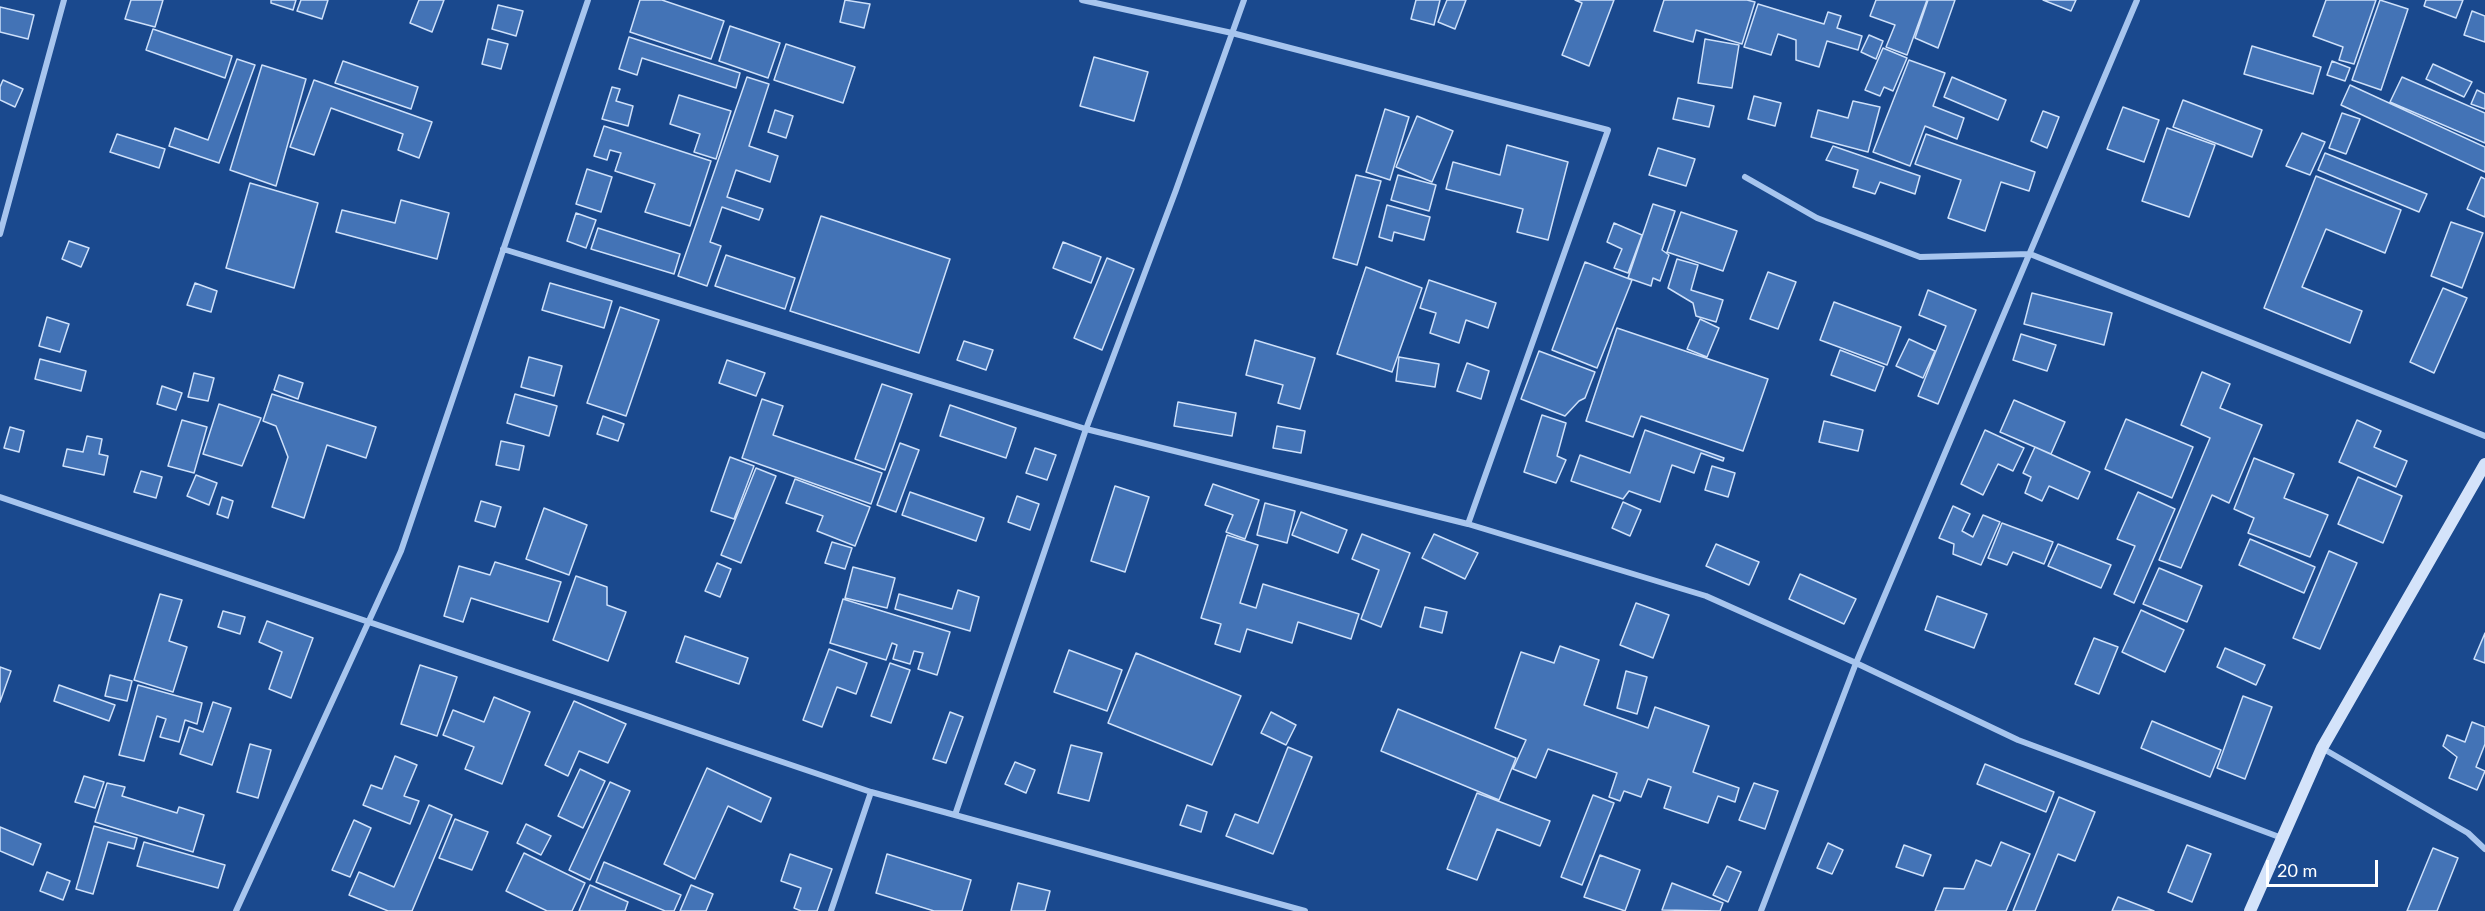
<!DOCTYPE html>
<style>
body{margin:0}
#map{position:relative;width:2485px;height:911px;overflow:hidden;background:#1a498e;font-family:Lato,sans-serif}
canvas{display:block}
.scale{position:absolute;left:2266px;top:860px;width:112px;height:27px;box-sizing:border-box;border:3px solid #fff;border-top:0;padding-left:8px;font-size:18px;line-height:21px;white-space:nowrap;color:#fff;-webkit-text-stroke:4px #1a498e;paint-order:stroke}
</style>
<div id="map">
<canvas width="2485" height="911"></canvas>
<div class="scale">20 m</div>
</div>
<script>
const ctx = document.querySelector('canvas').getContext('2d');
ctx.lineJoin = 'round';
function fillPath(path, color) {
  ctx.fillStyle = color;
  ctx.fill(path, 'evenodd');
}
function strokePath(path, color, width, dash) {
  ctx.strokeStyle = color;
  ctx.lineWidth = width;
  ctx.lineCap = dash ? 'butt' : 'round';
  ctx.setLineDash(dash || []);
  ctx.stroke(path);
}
const building = new Path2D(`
 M131 0H163L155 27 125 19Z
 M271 0H296L293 10 271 3Z
 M301 0H328L322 19 297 11Z
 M419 0H444L432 32 410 23Z
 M640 0H662L724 21 711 59 630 32Z
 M845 0 870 4 864 28 840 22Z
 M1416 0H1440L1434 25 1411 19Z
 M1447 0H1466L1455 29 1438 22Z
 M1575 0H1614L1589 66 1562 55 1582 3Z
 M1664 0H1747L1755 2 1742 44 1696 30 1693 42 1654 31Z
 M1876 0H1927L1907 55 1886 47 1895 25 1870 16Z
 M1928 0H1955L1938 48 1915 38Z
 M2043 0H2076L2071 11Z
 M2326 0H2376L2354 64 2339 60 2343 47 2313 36Z
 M2380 0 2408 9 2381 90 2352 80Z
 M2426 0H2463L2456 18 2424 6Z
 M1758 4 1824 24 1828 12 1841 16 1837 28 1862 36 1858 50 1827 41 1819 67 1796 60V40L1778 34 1771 55 1744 47Z
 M498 5 523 11 516 36 492 29Z
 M0 7 34 15 28 39 0 32Z
 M2472 11 2485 16V42L2464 35Z
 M730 26 780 43 768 78 719 61Z
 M153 29 232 56 225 78 146 50Z
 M1869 35 1883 41 1876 59 1861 52Z
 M629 37 740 73 736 88 642 58 637 75 619 69Z
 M488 39 508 44 501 69 482 64Z
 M1705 39 1739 45 1732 88 1698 83Z
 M786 44 855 67 843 103 774 80Z
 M2252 46 2321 67 2313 94 2244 74Z
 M1883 48 1907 58 1893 91 1884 87 1880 96 1865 90Z
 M1094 57 1148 72 1134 121 1080 106Z
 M237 59 255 65 219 163 169 146 175 128 208 140Z
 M1909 60 1945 73 1933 106 1964 118 1957 139 1925 126 1910 166 1873 152Z
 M343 61 418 87 411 109 335 83Z
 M2332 61 2350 68 2345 81 2327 75Z
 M2433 64 2472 82 2464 97 2426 79Z
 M262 65 306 79 276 186 230 170Z
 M747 77 769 84 749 146 778 156 770 182 736 170 727 197 763 209 759 220 722 207 710 242 721 246 707 286 678 276Z
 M1952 77 2006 100 1998 120 1944 97Z
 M2402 77 2485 113V143L2390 102Z
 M3 80 23 89 15 107 0 100V87Z
 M314 80 432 122 419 158 398 150 403 134 331 108 314 155 290 147Z
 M2350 85 2485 147V172L2341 105Z
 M612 87 620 89 616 101 633 106 628 126 602 119Z
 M2477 90 2485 94V109L2471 104Z
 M679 95 731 111 716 159 694 152 700 134 670 124Z
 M1754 96 1781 103 1775 126 1748 119Z
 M1678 98 1714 106 1709 127 1673 119Z
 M2183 100 2262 130 2252 157 2173 127Z
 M1853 101 1880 107 1868 152 1811 137 1818 110 1848 118Z
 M2123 107 2159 120 2144 162 2107 149Z
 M1385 109 1409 117 1390 180 1366 172Z
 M775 110 793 116 786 138 768 132Z
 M2043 111 2059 117 2047 148 2031 141Z
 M2342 113 2360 119 2346 154 2329 148Z
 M1417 116 1453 131 1432 182 1396 167Z
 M604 126 711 161 690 226 645 212 655 184 615 171 621 153 610 150 607 160 594 156Z
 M2167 128 2215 145 2189 217 2142 201Z
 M2302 133 2325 142 2310 175 2286 166Z
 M117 134 165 149 159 168 110 152Z
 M1926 134 2035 172 2029 191 2001 182 1985 231 1948 218 1961 180 1915 164Z
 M1507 145 1568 162 1548 240 1517 232 1523 209 1446 189 1453 162 1500 175Z
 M1833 146 1920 176 1915 194 1880 182 1875 194 1853 187 1858 170 1826 160Z
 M1658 148 1695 159 1686 186 1649 175Z
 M2325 153 2427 194 2419 212 2318 170Z
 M587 169 612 177 601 212 576 204Z
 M1356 175 1381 181 1357 265 1333 258Z
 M1398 175 1436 185 1429 211 1391 200Z
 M2316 176 2401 210 2385 253 2326 229 2302 287 2362 311 2350 343 2264 308Z
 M2481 177 2485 179V217L2467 209Z
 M250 183 318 203 294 288 226 268Z
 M401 200 449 213 437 259 336 232 342 210 395 223Z
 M1653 204 1675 211 1662 250 1669 255 1660 281 1653 278 1651 286 1628 278Z
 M1387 205 1430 217 1424 240 1394 232 1392 241 1379 237Z
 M1681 212 1737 231 1723 271 1667 252Z
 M576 213 596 220 586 248 567 241Z
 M821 216 950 259 919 353 790 311Z
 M2451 222 2483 233 2462 288 2431 276Z
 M1614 223 1642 235 1628 273 1614 268 1622 249 1607 242Z
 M598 228 680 254 674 274 591 249Z
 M69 241 89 248 81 267 62 259Z
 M1063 242 1101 257 1091 283 1053 268Z
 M726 255 795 278 785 309 715 286Z
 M1107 258 1134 269 1102 350 1074 338Z
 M1677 259 1698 265 1691 290 1723 300 1716 322 1696 316 1693 303 1668 288Z
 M1585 262 1632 280 1597 368 1552 350Z
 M1366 267 1422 288 1392 372 1337 354Z
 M1768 272 1796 282 1778 329 1750 319Z
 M1429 280 1496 303 1488 328 1466 320 1459 343 1430 333 1436 313 1420 308Z
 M195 283 217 291 211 312 187 305Z
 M550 283 612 301 604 328 542 310Z
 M2443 288 2467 298 2434 373 2410 362Z
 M1928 290 1976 310 1938 404 1918 396 1946 326 1919 315Z
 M2032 293 2112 313 2104 345 2024 324Z
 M1834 302 1901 327 1887 365 1820 340Z
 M620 307 659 320 626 416 587 403Z
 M47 317 69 324 60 352 39 346Z
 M1700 319 1719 328 1707 357 1687 349Z
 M1617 328 1768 379 1743 451 1641 416 1633 437 1586 421Z
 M2021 334 2056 345 2047 371 2013 360Z
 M1909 339 1935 351 1923 378 1896 366Z
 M1255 340 1315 358 1300 409 1278 403 1283 385 1246 375Z
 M964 341 993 350 986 370 957 360Z
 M1840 350 1884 367 1875 391 1831 375Z
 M1539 351 1595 372 1585 398 1579 401 1565 416 1521 399Z
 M529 357 562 366 554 396 521 387Z
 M1399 357 1439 364 1435 387 1396 381Z
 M40 359 86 371 81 391 35 379Z
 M727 360 765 373 756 396 719 383Z
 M1467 363 1489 371 1481 399 1457 391Z
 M2202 372 2230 384 2220 408 2262 425 2229 503 2212 495 2181 568 2159 560 2210 438 2181 425Z
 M194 373 214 378 208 401 188 397Z
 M279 375 303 383 298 399 274 390Z
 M882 384 912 394 885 470 855 459Z
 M162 386 182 393 176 410 157 404Z
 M272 394 376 427 366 458 327 445 304 518 272 507 288 457 276 426 263 421Z
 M515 394 557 406 549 436 507 423Z
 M762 399 783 406 773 435 882 473 871 504 742 458Z
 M2014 400 2065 422 2051 454 2000 432Z
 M1178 402 1236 413 1232 436 1174 426Z
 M219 404 261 418 242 466 203 454Z
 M950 405 1016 428 1006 458 940 436Z
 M1542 415 1566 423 1557 456 1566 460 1556 483 1524 472Z
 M603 416 624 424 618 441 597 434Z
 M2126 419 2193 447 2172 498 2105 469Z
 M182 420 207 427 194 473 168 466Z
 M2357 420 2381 431 2374 447 2407 461 2396 487 2339 462Z
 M1824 421 1863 430 1858 451 1819 442Z
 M1277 426 1305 431 1301 453 1273 448Z
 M10 427 24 431 19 452 4 448Z
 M1645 430 1724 458 1723 461 1701 453 1694 473 1672 465 1660 502 1629 491 1623 499 1571 481 1580 455 1630 473Z
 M1985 430 2024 448 2013 471 1998 464 1983 495 1961 484Z
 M87 436 102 439 99 454 108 456 104 475 63 466 67 449 83 452Z
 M501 441 524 446 519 470 496 465Z
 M900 443 919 450 896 512 877 505Z
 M2035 447 2090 472 2078 499 2049 486 2042 501 2025 493 2031 477 2023 473Z
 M1035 448 1056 455 1047 480 1026 473Z
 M730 457 754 466 734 519 711 511Z
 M2254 458 2294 474 2284 498 2328 515 2310 557 2248 533 2254 518 2234 509Z
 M1712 466 1735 473 1728 497 1705 490Z
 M756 468 776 476 741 563 721 555Z
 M141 471 162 477 156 498 134 492Z
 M196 475 217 483 209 505 187 496Z
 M2358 477 2402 496 2383 543 2338 524Z
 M795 479 870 507 855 546 817 531 823 516 786 503Z
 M1213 484 1259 500 1245 539 1226 532 1233 515 1205 505Z
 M1115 486 1149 497 1125 572 1091 561Z
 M910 492 984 518 976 541 902 515Z
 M2138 492 2175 509 2134 603 2114 594 2135 546 2117 539Z
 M1017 496 1039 504 1030 530 1008 522Z
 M222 497 233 501 228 518 217 514Z
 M481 501 501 507 495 527 475 521Z
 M1623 502 1641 510 1630 536 1612 528Z
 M1265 503 1295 511 1287 543 1257 535Z
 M1953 506 1970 514 1962 531 1973 537 1983 515 2000 522 1981 565 1953 554 1954 544 1939 538Z
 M544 508 587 525 569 575 526 559Z
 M1301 512 1347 530 1338 553 1292 535Z
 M2002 523 2053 542 2044 564 2013 552 2007 565 1988 558Z
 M1362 534 1410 553 1381 627 1361 619 1379 570 1352 559Z
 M1434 534 1478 553 1465 579 1422 558Z
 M1227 535 1258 545 1240 603 1256 608 1263 584 1359 614 1351 639 1298 622 1292 643 1247 629 1240 652 1215 644 1221 624 1201 618Z
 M2250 539 2315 567 2304 593 2239 565Z
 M832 542 852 548 845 569 825 563Z
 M1716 544 1759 562 1749 585 1706 566Z
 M2058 544 2111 565 2101 588 2048 566Z
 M2329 551 2357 563 2320 649 2293 638Z
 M495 562 561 582 548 622 471 598 463 622 444 616 459 566 490 575Z
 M717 563 731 569 720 597 705 591Z
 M853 567 895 578 887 608 845 598Z
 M2159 568 2202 586 2187 622 2143 604Z
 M1800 574 1856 599 1844 624 1789 599Z
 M576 576 607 587V605L626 612 608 661 553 640Z
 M958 590 979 597 970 631 895 609 899 594 952 609Z
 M160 594 182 600 169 641 187 647 173 692 134 680Z
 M1937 596 1987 614 1974 648 1925 630Z
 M843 599 950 632 937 675 918 669 923 653 914 651 910 664 893 659 897 645 892 643 886 660 830 643Z
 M1636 603 1669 615 1653 658 1620 645Z
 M1425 607 1447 612 1442 633 1420 627Z
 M2141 610 2184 630 2165 672 2122 652Z
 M223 611 245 617 240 634 218 627Z
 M267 621 313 638 291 698 269 689 282 652 259 642Z
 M2485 633V663L2474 659Z
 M685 636 748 658 739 684 676 662Z
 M2094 638 2118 647 2099 694 2075 684Z
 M1560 646 1599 660 1584 705 1648 728 1655 707 1709 726 1693 772 1739 788 1735 802 1718 796 1708 823 1664 808 1671 787 1648 779 1641 797 1624 791 1620 801 1609 797 1617 773 1548 749 1536 778 1513 769 1526 740 1495 728 1521 652 1554 663Z
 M2225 648 2265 665 2256 685 2217 667Z
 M829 649 867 663 856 694 837 687 822 727 803 720Z
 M1069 650 1122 670 1107 711 1054 692Z
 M1136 653 1241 696 1212 765 1108 723Z
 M890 663 910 670 891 723 871 716Z
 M420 665 457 677 437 736 401 724Z
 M0 667 11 671 0 702Z
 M1626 671 1647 677 1637 714 1617 708Z
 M110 675 132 681 127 701 105 696Z
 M59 685 115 705 109 721 54 701Z
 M138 685 202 703 197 724 185 720 179 742 160 737 166 719 157 716 144 761 119 755Z
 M2243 696 2272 707 2245 779 2217 768Z
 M494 697 530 712 502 784 465 769 474 747 443 735 453 710 484 722Z
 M574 701 626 724 608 763 579 751 568 776 545 765Z
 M213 702 231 708 212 765 180 754 189 727 203 732Z
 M1398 709 1516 758 1499 800 1381 751Z
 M950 712 963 717 946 763 933 759Z
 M1271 712 1296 725 1286 745 1261 733Z
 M2152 721 2221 750 2210 777 2141 748Z
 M2472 722 2485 727V744L2476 767 2485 771 2477 790 2449 778 2457 757 2443 746 2447 735 2465 742Z
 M250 744 271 750 258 798 237 792Z
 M1071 745 1102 753 1089 801 1058 793Z
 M1288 747 1312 757 1273 854 1226 836 1235 814 1258 823Z
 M395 756 417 765 404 796 419 801 410 824 363 805 371 785 382 789Z
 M1015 762 1035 770 1026 793 1005 784Z
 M1985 764 2054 792 2046 812 1977 784Z
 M707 768 771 798 761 822 728 806 695 879 664 864Z
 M580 769 605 781 583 828 558 816Z
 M84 776 104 782 95 808 75 802Z
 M610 782 630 791 590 880 569 870Z
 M107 783 125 787 122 796 177 813 179 807 204 815 193 852 95 822Z
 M1754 783 1778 791 1765 829 1739 820Z
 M1477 793 1550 821 1540 846 1497 829 1477 880 1447 869Z
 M1593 795 1614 803 1582 885 1561 877Z
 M2059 797 2095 812 2075 861 2058 854 2035 911H2013Z
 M429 805 452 815 412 911H388L349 895 359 872 394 887Z
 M1187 805 1207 812 1201 832 1180 825Z
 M455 819 488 832 472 870 439 858Z
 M354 820 371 828 350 877 332 870Z
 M526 824 551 836 541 855 517 843Z
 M94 826 137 838 134 849 108 842 93 894 76 889Z
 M0 827 41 844 33 865 0 851Z
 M144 842 225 865 218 888 137 866Z
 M2001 842 2030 854 2006 911H1935L1944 888 1964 889 1976 860 1991 866Z
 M1828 843 1843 850 1832 874 1817 868Z
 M1904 845 1931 855 1923 876 1896 867Z
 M2187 845 2211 854 2192 902 2168 892Z
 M2433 848 2458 858 2437 911H2407Z
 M524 853 585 883 572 911H547L506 891Z
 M790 854 832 869 817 911H801L794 908 801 888 781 881Z
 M887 854 971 880 962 911H934L876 893Z
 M1600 855 1640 870 1625 911 1584 897Z
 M604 862 681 895 674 911H665L596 882Z
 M1727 866 1741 872 1728 902 1713 895Z
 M47 872 70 881 63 900 40 891Z
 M1018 883 1050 891 1045 911H1011Z
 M1672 883 1723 903 1720 911 1662 910Z
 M590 885 628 902 625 911H579Z
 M691 885 713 894 706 911H680Z
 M2118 897 2154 911H2112Z`);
fillPath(building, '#4373b6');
strokePath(building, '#cde0fa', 1.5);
strokePath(new Path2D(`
 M1082 0 1232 33 1608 130 1468 524
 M1745 177 1817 218 1920 257 2030 254 2485 436
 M0 234 64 0
 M503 249 1086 429 1468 524 1706 596 1856 663 2018 740 2282 838
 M0 497 871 792 1305 911
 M2322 748 2468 833 2485 849
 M955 815 1086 429 1176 190 1244 0
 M236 911 401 551 588 0
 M831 911 871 792
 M1761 911 1856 663 2137 0`), '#a7c5ee', 6);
strokePath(new Path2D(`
 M2250 911 2322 748 2485 464`), '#d4e3fa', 12);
</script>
